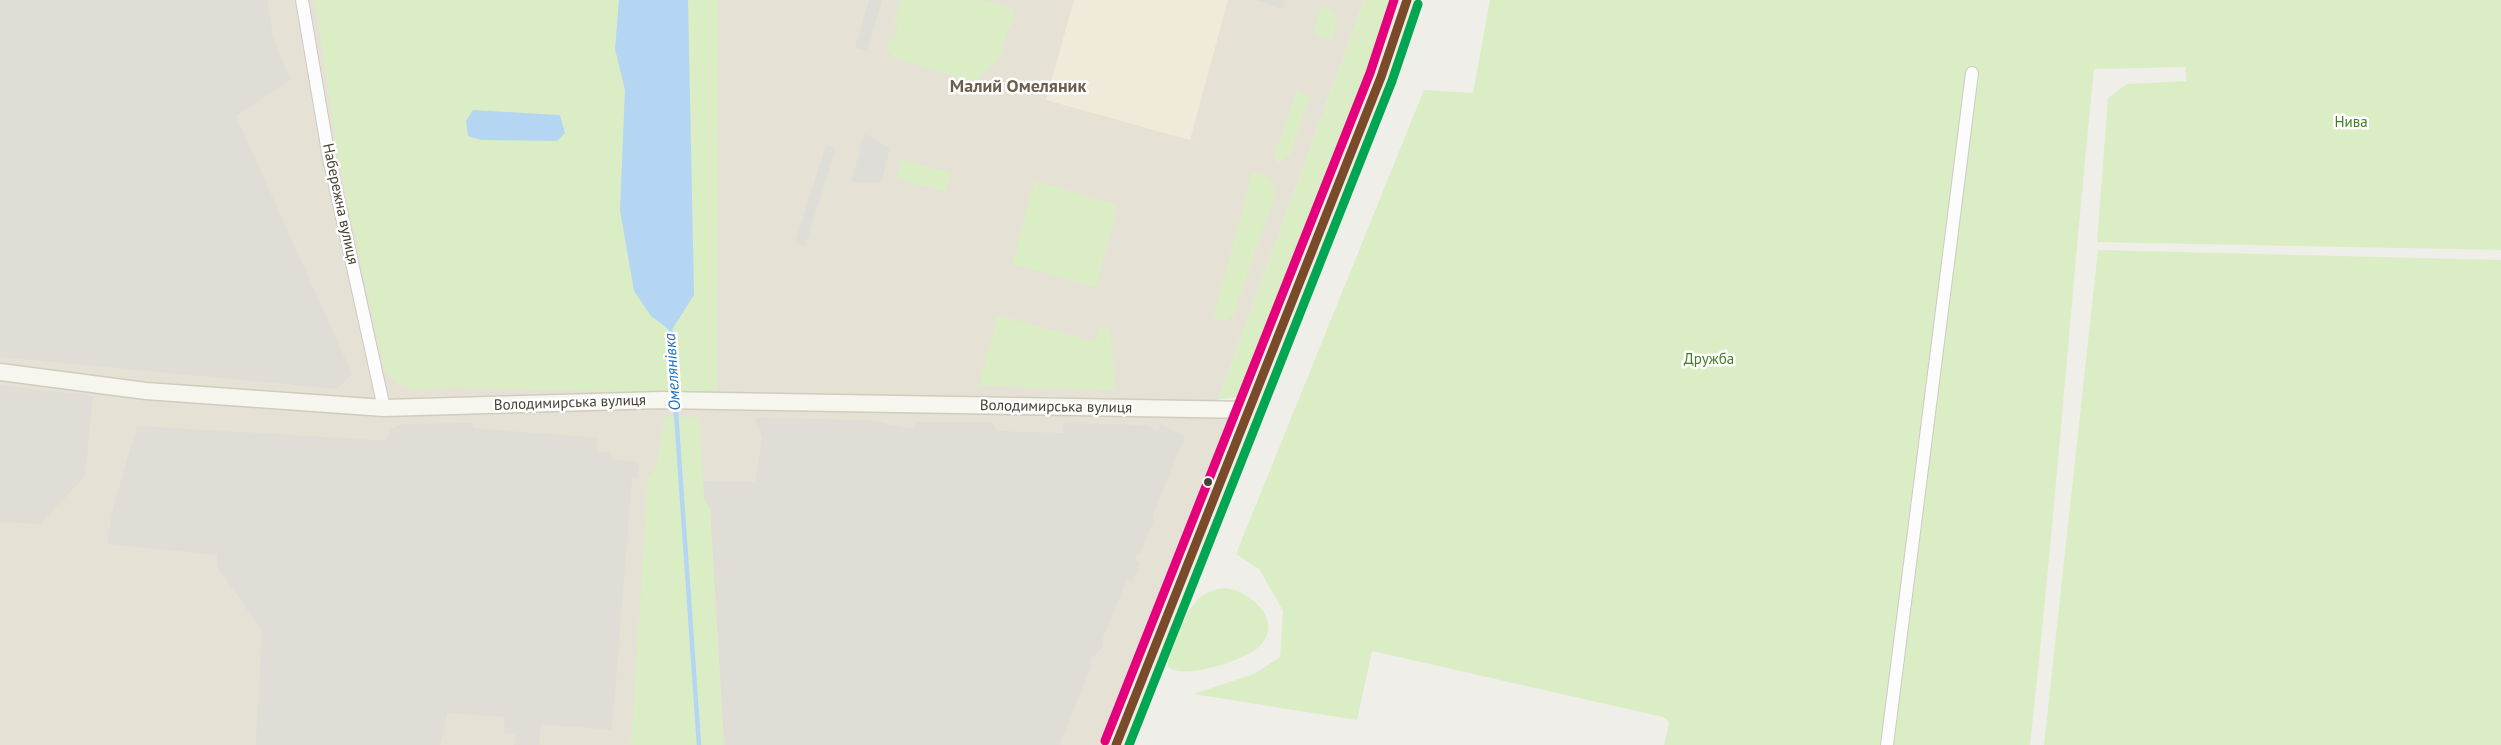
<!DOCTYPE html>
<meta charset="utf-8">
<style>
body{margin:0}
canvas{display:block;background:#f0eee8}
</style>
<canvas width="2501" height="745"></canvas>
<script>
const ctx = document.querySelector('canvas').getContext('2d');
ctx.lineJoin = 'round';
function fillPath(path, color) {
  ctx.fillStyle = color;
  ctx.fill(path, 'evenodd');
}
function strokePath(path, color, width, dash) {
  ctx.strokeStyle = color;
  ctx.lineWidth = width;
  ctx.lineCap = dash ? 'butt' : 'round';
  ctx.setLineDash(dash || []);
  ctx.stroke(path);
}
function drawText(font, color, halo, rows, align = 'center') {
  ctx.font = font + ' "PT Sans",sans-serif';
  ctx.lineWidth = 5;
  ctx.setLineDash([]);
  ctx.textBaseline = 'middle';
  ctx.strokeStyle = halo;
  ctx.fillStyle = color;
  for (const [text, x, y, turn = 0] of rows) {
    ctx.save();
    ctx.translate(x, y);
    ctx.rotate((+turn || 0) * Math.PI / 180);
    ctx.textAlign = isNaN(turn) ? turn : align;
    if (halo) ctx.strokeText(text, 0, 0);
    ctx.fillText(text, 0, 0);
    ctx.restore();
  }
}
fillPath(new Path2D(`
 M0 0H1364L1218 400 1245 413 1105 745H0Z`), '#e5e1d5');
fillPath(new Path2D(`
 M0 0H268L272 33 290 80 236 116 352 374 337 389 0 357Z
 M0 385 93 396 85 476 40 524 0 522Z
 M755 418 869 420 911 429 918 422H992L997 431 1063 433V423L1147 425 1158 431 1161 425 1185 436 1152 518 1154 519 1140 554H1137L1135 560 1140 563 1135 576 1133 581 1127 579 1103 638 1102 648 1092 657 1089 663 1092 665 1059 745H724L710 508 704 499 703 481 755 482 762 438Z
 M473 423V428L598 438 597 451 611 453V459L639 462 638 477H632L612 730 541 724 539 745H514L515 734 504 733 505 717 447 713 440 745H256L262 631 217 566V555L107 544 113 508 137 426 378 440H387L391 429 402 424Z`), '#e0ddd6');
fillPath(new Path2D(`
 M1074 0H1228L1190 140 1046 100Z`), '#efead9');
fillPath(new Path2D(`
 M315 0H619L615 49 625 90 620 210 634 291 694 295 688 0H718L717 395 450 387C420 389 404 396 384 370L339 163Z
 M900 0H983L1015 10 1000 56 978 80 970 81 892 57 888 52V39L894 41 898 27 893 25Z
 M1364 0H1396L1362 101 1243 396 1218 400Z
 M1490 0H2501V250L2097 242 2108 98 2127 84 2186 81V67L2094 69C2071 294 2055 520 2030 745H1664L1669 724 1667 719 1663 717 1372 651 1357 720 1193 694 1254 674 1280 657 1283 611 1259 569 1236 554 1424 90 1473 93Z
 M1321 6C1341 12 1337 22 1332 40L1313 34Z
 M1296 91 1310 96 1290 155 1277 164 1274 155Z
 M901 159 951 173 946 192 896 178Z
 M1253 171 1271 178 1276 192 1233 316 1224 321 1213 318Z
 M1035 181 1118 205 1096 287 1012 264Z
 M2098 250 2501 260V745H2044Z
 M998 315 1095 342 1100 326 1110 329 1116 390 979 386Z
 M665 417H699L704 498 710 508 724 745H631L648 477 656 468Z
 M1225 588C1249 590 1284 620 1261 645 1249 659 1181 682 1168 666V660C1181 630 1188 590 1225 588Z`), '#dbedc5');
fillPath(new Path2D(`
 M869 0H882L867 51 855 48Z
 M1256 0H1284L1282 9Z
 M865 134 890 148 881 182H851Z
 M826 145 836 148 805 246 795 243Z`), '#dfddd8');
fillPath(new Path2D(`
 M619 0H688L694 295 671 331 651 316 634 291 620 210 625 90 615 49Z
 M473 110 560 115 565 133 557 141 481 140 468 136 466 121Z`), '#b4d6f3');
strokePath(new Path2D(`
 M670 325 699 745`), '#b4d6f3', 4.5);
const street = new Path2D(`
 M302 0 329 158 384 408
 M1887 745 1972 73`);
const secondary = new Path2D(`
 M0 372 146 391 384 408 662 400 1250 410`);
const primary = new Path2D(`
 M1116 745 1381 77 1407 0`);
strokePath(street, '#cdcac4', 14);
strokePath(secondary, '#d0ccbe', 19);
strokePath(primary, '#d4ccb4', 20);
strokePath(street, '#fdfcfc', 12);
strokePath(secondary, '#f6f5ee', 16);
strokePath(primary, '#f1ede2', 18);
strokePath(new Path2D(`
 M1116 745 1381 77 1407 0`), '#7a4b2a', 9);
strokePath(new Path2D(`
 M1129 745 1392 81 1418 4`), '#00a651', 9);
strokePath(new Path2D(`
 M1105 741 1370 73 1394 0`), '#e5007d', 9);
for (const [x, y, r, color] of [
 [1208,482,5,"#474033"]
]) {
  const dot = new Path2D();
  dot.arc(x, y, r, 0, 2 * Math.PI);
  ctx.fillStyle = color;
  ctx.fill(dot);
  strokePath(dot, '#fff', 2);
}
drawText('15px', '#3f7f21', '#fff', [
 ["Нива",2351,123],
 ["Дружба",1709,360]
]);
drawText('15px', '#474033', '#fff', [
 ["Набережна вулиця",340,204,78],
 ["Володимирська вулиця",570,403,-2],
 ["Володимирська вулиця",1056,407,1]
]);
drawText('italic 16px', '#2273be', '#fff', [
 ["Омелянівка",673,372,-94]
]);
drawText('bold 18px', '#6b5f4a', '#fff', [
 ["Малий Омеляник",1018,87]
]);
</script>
